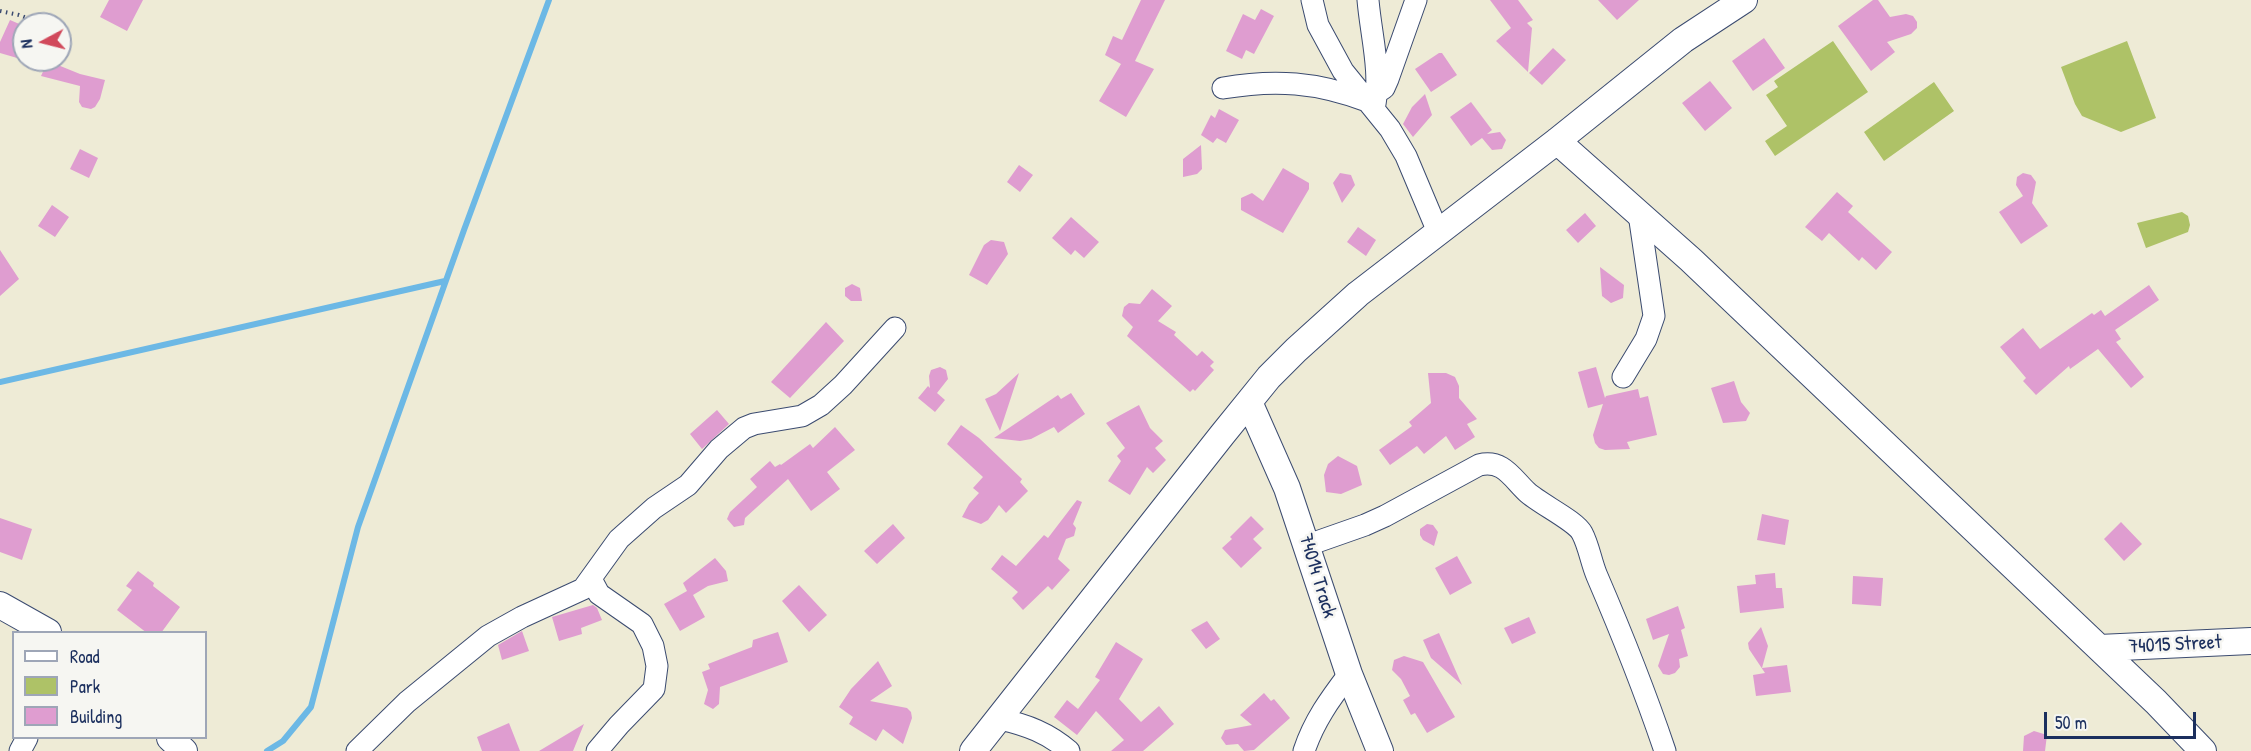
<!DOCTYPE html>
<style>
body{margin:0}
#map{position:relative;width:2251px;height:751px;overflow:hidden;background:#eeebd6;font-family:"Patrick Hand",sans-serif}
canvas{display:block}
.legend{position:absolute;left:12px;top:631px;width:195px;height:108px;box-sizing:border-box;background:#f6f6f2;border:2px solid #9ea6b7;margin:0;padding:8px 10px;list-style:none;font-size:18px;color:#1b2f5e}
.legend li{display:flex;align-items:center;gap:12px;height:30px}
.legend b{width:30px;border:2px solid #9ea6b7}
.north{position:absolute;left:12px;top:12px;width:60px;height:60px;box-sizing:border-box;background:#f6f6f2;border:2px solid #9ea6b7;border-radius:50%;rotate:263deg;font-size:16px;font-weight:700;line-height:24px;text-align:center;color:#1b2f5e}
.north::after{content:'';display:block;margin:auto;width:21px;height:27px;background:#d1495b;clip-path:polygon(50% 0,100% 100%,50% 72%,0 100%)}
.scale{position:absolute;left:2044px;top:712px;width:152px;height:27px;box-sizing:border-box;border:3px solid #1b2f5e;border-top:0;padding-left:8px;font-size:18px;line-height:21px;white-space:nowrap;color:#1b2f5e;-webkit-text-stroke:4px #f6f6f2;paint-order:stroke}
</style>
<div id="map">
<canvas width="2251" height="751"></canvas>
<ul class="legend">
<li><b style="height:8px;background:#fff"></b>Road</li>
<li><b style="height:16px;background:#aec267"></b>Park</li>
<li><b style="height:16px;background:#df9dd0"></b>Building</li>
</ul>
<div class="north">N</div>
<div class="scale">50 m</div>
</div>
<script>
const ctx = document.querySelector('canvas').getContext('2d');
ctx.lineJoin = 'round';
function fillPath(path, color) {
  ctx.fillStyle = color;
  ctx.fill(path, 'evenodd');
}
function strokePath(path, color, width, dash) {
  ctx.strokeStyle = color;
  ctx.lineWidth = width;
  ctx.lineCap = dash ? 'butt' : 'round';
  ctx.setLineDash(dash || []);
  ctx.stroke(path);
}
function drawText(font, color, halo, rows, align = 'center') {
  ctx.font = font + ' "Patrick Hand",sans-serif';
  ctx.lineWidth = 5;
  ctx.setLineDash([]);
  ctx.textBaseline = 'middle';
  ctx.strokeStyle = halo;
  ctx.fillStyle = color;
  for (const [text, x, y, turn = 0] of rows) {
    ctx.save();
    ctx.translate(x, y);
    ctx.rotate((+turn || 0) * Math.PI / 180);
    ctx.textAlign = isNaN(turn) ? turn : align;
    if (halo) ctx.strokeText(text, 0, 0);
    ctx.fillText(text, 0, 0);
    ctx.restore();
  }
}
fillPath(new Path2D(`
 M1833 41 1868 92 1775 156 1765 141 1787 126 1766 95 1778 87 1774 81Z
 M2127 41 2156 118 2121 132 2082 116 2075 104 2061 67Z
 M1934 82 1954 111 1884 161 1864 132Z
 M2182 212 2188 216 2190 225 2188 232 2146 248 2137 223Z`), '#aec267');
strokePath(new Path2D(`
 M0 382 445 281
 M267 751 283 741 311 707 358 527 464 230 549 0`), '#6cb8e5', 6);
fillPath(new Path2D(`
 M109 0H143L127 31 100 17Z
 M1141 0H1165L1135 61 1154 69 1126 117 1099 101 1121 64 1105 55 1113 36 1122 40Z
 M1490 0H1518L1533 20 1527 23 1532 28 1528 72 1496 41 1511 28Z
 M1598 0H1639L1617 20Z
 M1873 0H1878L1890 17 1906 14 1913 16 1917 22V28L1911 34 1887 42 1895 52 1871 71 1838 26Z
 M1261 9 1274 16 1254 54 1246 50 1242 59 1226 51 1243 14 1255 20Z
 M10 20 24 26V60L0 53V42Z
 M1764 38 1785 68 1753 91 1732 61Z
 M1553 48 1566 60 1542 85 1529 73Z
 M1439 53H1442L1457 75 1431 92 1415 69Z
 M48 61 80 74 105 80 100 99 95 107 91 109 82 107 79 102 80 86 41 76Z
 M1710 81 1732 108 1705 131 1682 103Z
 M1425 94 1432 115 1413 137 1403 124 1412 107Z
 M1471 102 1492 130 1487 134 1500 132 1506 140 1502 149 1492 150 1482 138 1471 146 1450 117Z
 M1219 109 1239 120 1226 143 1217 138 1213 143 1201 135 1211 115 1215 118Z
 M1201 145 1202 169 1197 174 1183 177V159Z
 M80 149 98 158 89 178 70 169Z
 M1019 165 1033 175 1020 192 1007 182Z
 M1283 168 1309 183V189L1283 233 1241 210V198L1252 193 1263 201Z
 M1340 173 1351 175 1355 185 1342 203 1333 183Z
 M2023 173 2031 175 2036 182 2032 203 2048 226 2021 244 1999 212 2023 196 2016 185 2017 177Z
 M1837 192 1853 206 1848 212 1892 252 1876 270 1862 257 1859 261 1829 233 1822 241 1805 227Z
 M52 205 69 217 55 237 38 226Z
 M1585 213 1596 226 1578 243 1566 230Z
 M1071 217 1099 242 1084 258 1075 250 1071 255 1052 238Z
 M1358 227 1376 240 1366 256 1347 242Z
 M991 240 1004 242 1008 254 987 285 969 275 984 245Z
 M0 250 19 279 0 296Z
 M1600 267 1624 285 1623 298 1611 303 1602 296Z
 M852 284 860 288 862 301H851L845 296V288Z
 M2149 285 2159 300 2115 330 2121 339 2116 342 2144 377 2131 388 2098 349 2070 369 2069 366 2036 395 2023 381 2026 378 2000 347 2023 328 2040 349 2092 313 2094 315 2101 310 2105 316Z
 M1152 289 1172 306 1158 321 1176 332 1174 335 1197 356 1202 351 1214 362 1210 366 1214 370 1195 391 1193 389 1190 392 1127 336 1133 327 1122 316 1124 307 1129 303 1140 304Z
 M826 322 844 341 790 398 771 382Z
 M940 367 946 370 948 379 937 393 945 400 935 412 918 398 928 386 930 388 929 376 931 370Z
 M1596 367 1605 398 1606 396 1638 389 1640 398 1648 396 1657 435 1627 442 1630 449 1605 450 1599 448 1595 443 1593 435 1603 404 1588 408 1578 372Z
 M1019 373 1000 431 985 399 996 394Z
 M1428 373H1446L1455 377 1459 386V398L1477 419 1467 424 1475 437 1455 450 1446 436 1424 454 1417 446 1390 465 1379 450 1412 426 1409 422 1431 403Z
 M1734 381 1741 402 1750 413 1746 421 1723 423 1711 388Z
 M1071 393 1085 414 1058 433 1054 427 1031 439 1020 441 994 438 1058 395 1061 399Z
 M1139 405 1150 428 1163 441 1155 448 1166 460 1153 473 1147 467 1130 495 1108 481 1121 461 1117 456 1125 448 1106 423Z
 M717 410 729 424 702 449 690 434Z
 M961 425 979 438 1022 479 1020 482 1028 491 1006 513 999 505 988 520 981 524 962 517 969 504 979 493 973 488 983 477 947 444Z
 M835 427 855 450 827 472 840 489 811 511 788 479 745 518 744 525 734 527 727 519 730 512 757 487 750 479 770 461 775 467 780 464 781 465 810 444 813 448Z
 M1338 456 1357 466 1362 485 1341 494 1326 492 1324 475 1328 464Z
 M1077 500 1082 502 1073 524 1076 528 1074 536 1066 539 1058 559 1070 570 1052 590 1048 586 1023 610 1012 598 1018 592 991 569 1002 555 1016 566 1044 535 1048 538Z
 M1762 514 1789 520 1785 545 1757 540Z
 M1251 516 1264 529 1253 539 1262 548 1241 568 1222 548 1232 539 1230 537Z
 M0 518 32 529 22 560 0 552Z
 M2121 522 2142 544 2124 561 2104 539Z
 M893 524 905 538 877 564 864 551Z
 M1427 524 1433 525 1438 532 1434 546 1423 540 1420 535V529Z
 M1457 556 1472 583 1450 595 1435 568Z
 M715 558 726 571 728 581 708 586 693 595 705 617 680 631 664 604 687 591 683 583Z
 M138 571 154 583 153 586 180 607 161 633H147L117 610 132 590 126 586Z
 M1775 573 1776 588H1782L1784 608 1740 613 1737 586 1756 584 1755 575Z
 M1853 576 1883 578 1881 606 1852 604Z
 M799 585 827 615 809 632 782 601Z
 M593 605 597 608 602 620 581 628 582 634 559 641 552 617Z
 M1678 606 1685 628 1681 630 1688 656 1679 659 1680 667 1675 673 1669 675 1663 674 1658 666 1669 634 1653 640 1646 619Z
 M1529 617 1536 633 1512 644 1504 628Z
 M1207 621 1220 639 1206 649 1191 630Z
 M1761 627 1768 646 1762 668 1787 665 1791 692 1756 696 1753 675 1765 673 1749 649 1748 643Z
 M522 631 529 651 502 660 498 645Z
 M778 632 788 662 720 687 719 704 713 709 704 704 708 690 702 672 710 669 708 664 752 647 753 640Z
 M1439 633 1462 685 1431 658 1423 640Z
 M1116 642 1143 659 1119 699 1141 722 1159 706 1174 724 1143 751H1111L1124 740 1096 711 1077 735 1054 717 1067 700 1078 709 1100 680 1095 677Z
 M1404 656 1423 662 1455 717 1427 733 1415 713 1411 715 1403 700 1410 696 1401 679 1392 670 1394 660Z
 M878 661 892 686 870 701 907 708 911 712 912 718 903 744 883 729 876 741 849 724 853 717 839 707 851 689Z
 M1264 693 1271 701 1274 699 1290 718 1254 750 1244 751 1238 744 1226 745 1221 738 1225 730 1252 725 1240 715Z
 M509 723 520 751H482L477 737Z
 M584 724 573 751H539Z
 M2034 731 2047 735 2045 751H2023L2024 736Z`), '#df9dd0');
const minor = new Path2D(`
 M1312 0 1318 25 1343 71 1390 129 1406 156 1438 232
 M1368 0C1371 36 1382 73 1374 109
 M1223 88C1275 79 1317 82 1367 101
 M1378 92 1384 88 1388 79 1416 0
 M1623 377 1646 339 1654 316 1639 214
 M1308 545 1365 525 1385 516 1479 465C1503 459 1512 478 1527 492 1540 504 1576 521 1582 533 1589 546 1591 562 1597 576 1622 634 1645 692 1665 751
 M591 579 599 594 642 624 653 646 657 666 654 689 619 725 597 751
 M1000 719C1027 725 1048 733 1069 751
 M20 751 27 738
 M357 751 407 702 488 636 522 617 583 589 619 539 654 508 688 485 719 449 744 428 754 424 802 416 821 405 843 385 895 328
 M1304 751C1314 721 1330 699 1349 674`);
const tertiary = new Path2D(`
 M1557 141 1691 260 2156 702 2203 751
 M1249 402 1287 488 1349 674 1380 751
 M0 605 48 632
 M2099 648 2251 641
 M170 738 184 751
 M973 751 1222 435 1269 377 1296 350 1358 294 1557 141 1683 40 1744 0`);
strokePath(minor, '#3b4b70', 23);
strokePath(tertiary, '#3b4b70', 28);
strokePath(new Path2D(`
 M0 11 19 15 43 24
 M60 31 71 36`), '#3b4b70', 4, [1.5, 4.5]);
strokePath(minor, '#fff', 21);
strokePath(tertiary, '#fff', 26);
drawText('20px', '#1b2f5e', '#f6f6f2', [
 ["74014 Track",1317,576,73],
 ["74015 Street",2175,645,-3]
]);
</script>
